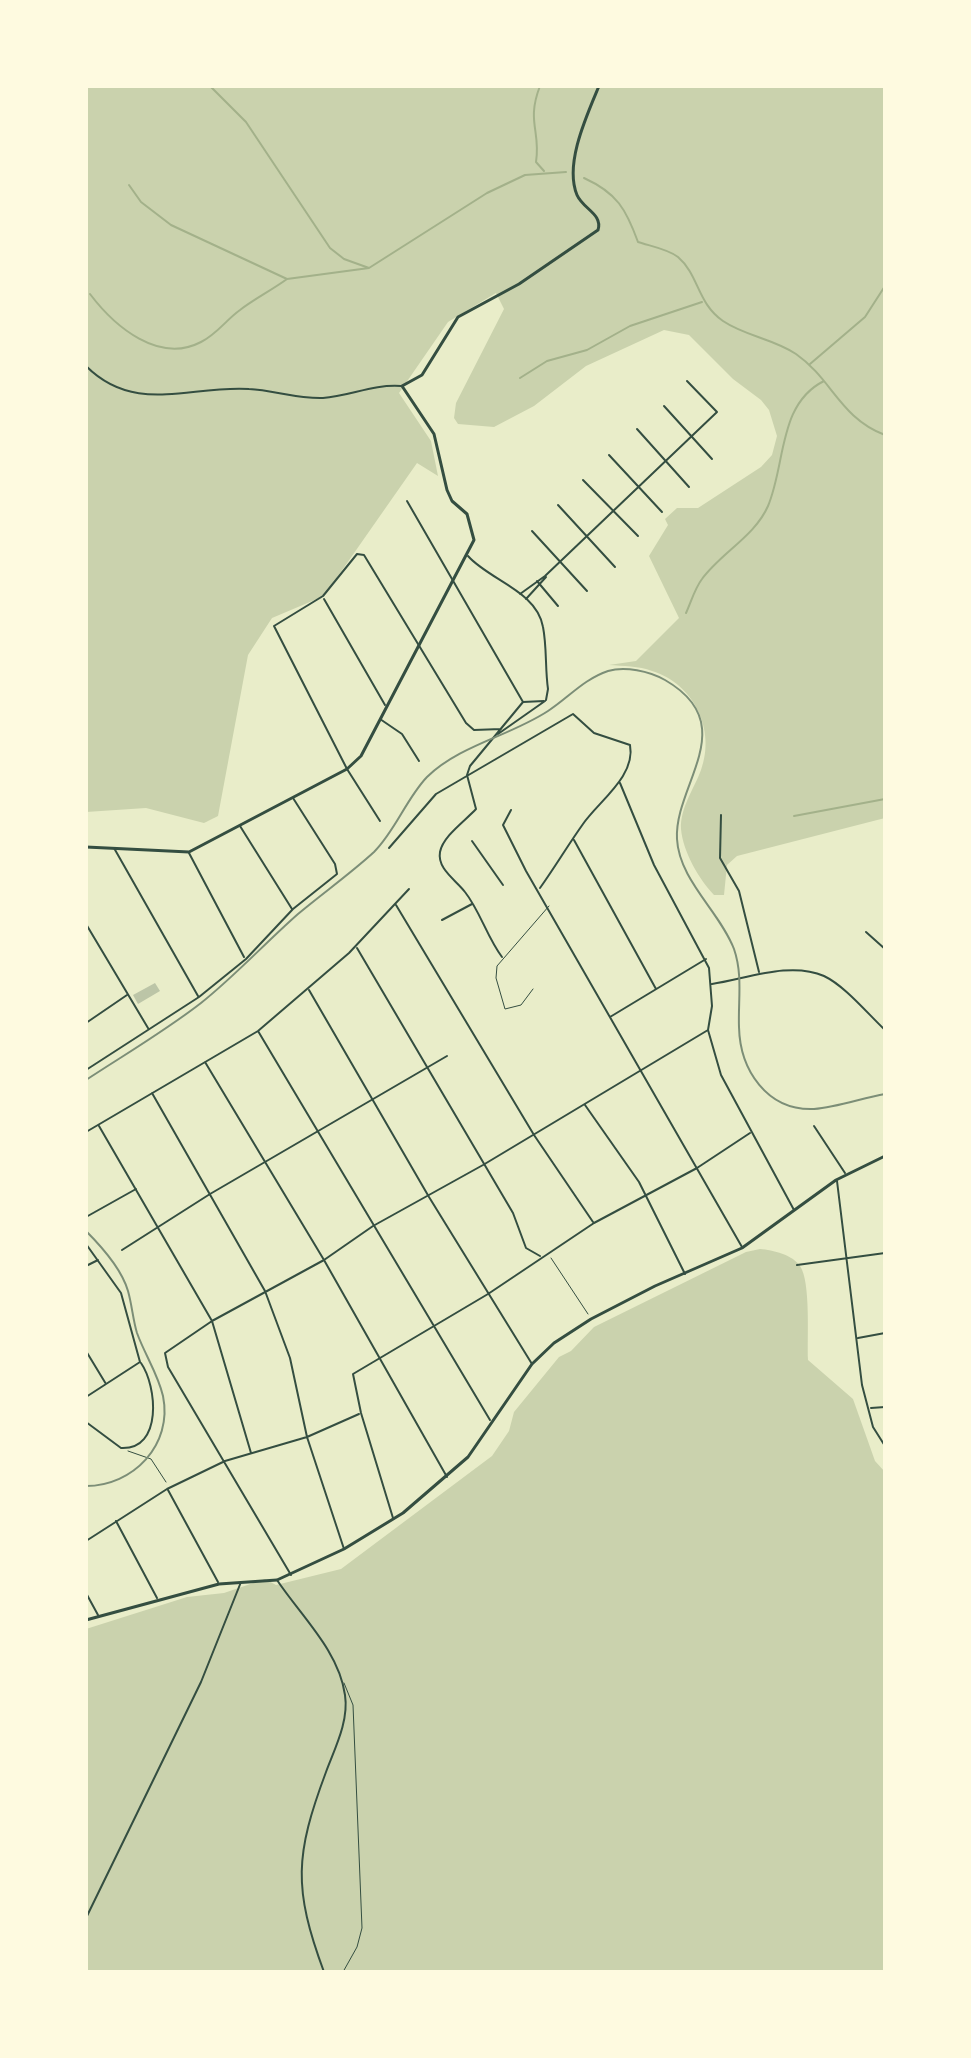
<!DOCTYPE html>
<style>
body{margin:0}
#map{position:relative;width:971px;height:2058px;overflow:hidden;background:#e9edc9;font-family:Merriweather,serif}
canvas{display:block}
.frame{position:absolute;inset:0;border:88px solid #fefae0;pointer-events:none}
</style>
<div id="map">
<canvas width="971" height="2058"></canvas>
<div class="frame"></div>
</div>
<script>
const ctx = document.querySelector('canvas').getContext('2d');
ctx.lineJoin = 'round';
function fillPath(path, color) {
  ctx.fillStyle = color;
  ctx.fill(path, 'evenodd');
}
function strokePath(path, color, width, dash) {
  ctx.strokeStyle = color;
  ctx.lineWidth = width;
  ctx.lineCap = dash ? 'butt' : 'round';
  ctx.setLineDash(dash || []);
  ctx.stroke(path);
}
fillPath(new Path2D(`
 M86 86H885V818L737 856 727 865 724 895H714C699 879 683 852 681 829 680 808 694 789 701 770 716 730 694 684 652 671 639 666 623 666 609 665L636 661 679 618 649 556 668 525 665 519 677 508H698L761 467 772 455 777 436 769 410 761 400 733 379 689 335 664 330 586 366 534 406 494 427 458 424 454 418 456 403 504 309 496 293 448 322 399 393 431 441 438 476 417 463 324 596 272 618 248 655 218 816 204 823 146 808 86 812Z
 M760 1249C773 1250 793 1255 800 1266 811 1282 807 1339 808 1360L853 1399 875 1461 885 1472V1972H86V1629L187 1597 224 1593 265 1579 276 1585 341 1569 492 1456 509 1431 514 1412 559 1357 571 1351 594 1327 746 1252Z`), '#cad2ad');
strokePath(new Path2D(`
 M210 86 246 122 330 248 344 259 369 268
 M540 86C526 122 541 131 536 162L544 171
 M584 178C617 193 626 209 638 242 650 246 668 249 678 257 699 275 697 303 723 321 745 336 774 339 796 354 832 379 840 418 885 435
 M129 185 141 202 171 225 287 279 369 268 487 193 525 175 566 172
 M90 294C115 327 159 364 201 342 217 334 226 320 240 310 254 299 272 290 287 279
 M810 364 865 317 885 286
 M520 378 547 361 587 350 630 326 702 302
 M686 613C691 602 695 588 702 579 721 553 755 536 768 506 786 463 778 404 824 381
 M794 816 885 799`), '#a3b18a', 2);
fillPath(new Path2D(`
 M155 983 160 991 138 1004 133 995Z`), '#bcc5a7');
strokePath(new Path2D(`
 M551 1258 588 1314
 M128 1451 151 1459 166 1482`), '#344e41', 1);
strokePath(new Path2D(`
 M533 989 521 1005 505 1009 496 978 497 966 549 906
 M343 1972 357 1947 362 1928 353 1705 344 1683`), '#344e41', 1);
strokePath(new Path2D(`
 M86 366C135 415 189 385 249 389 273 390 298 399 323 398 350 396 373 384 401 386
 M664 406 712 459
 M637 429 689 487
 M609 455 662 512
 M583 480 638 536
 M407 501 523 702 470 766 467 775 476 809C465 821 443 836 440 852 437 869 456 880 465 892 480 911 487 937 502 957
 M558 505 615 567
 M532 531 587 591
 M468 556C489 580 537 591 543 627 547 647 545 669 548 689L546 700
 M537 581 558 606
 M520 594 545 576 717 412 687 381
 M324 599 385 705
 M526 599 546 577
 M523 702 544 701
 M380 719 402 734 419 761
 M498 734 545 701
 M620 783 654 865 709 968 712 1006 708 1030 721 1075 794 1210
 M511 810 503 825 526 871 742 1247
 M721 815 720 858 739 891 759 972
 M380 821 347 769 274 626 323 596 357 554 364 555 466 723 474 730 501 729
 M240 826 292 909
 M574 840 656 989
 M472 841 503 885
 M114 848 198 996
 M389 848 436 794 573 714 594 733 630 745C636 776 599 801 583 824 568 845 555 867 540 888
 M189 853 244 957
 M396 905 534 1135 593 1222
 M442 920 472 904
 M86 924 148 1028
 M866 932 885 949
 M357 948 513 1213 526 1248 540 1256
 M712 984C746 979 790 961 824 976 845 986 867 1013 885 1030
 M309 990 429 1197 532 1364
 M610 1017 706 959
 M86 1023 127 995
 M258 1031 490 1420
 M205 1062 324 1260 447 1477
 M86 1070 199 997 246 959 293 909 337 874 335 864 293 798
 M152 1093 265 1291 290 1358 307 1437 344 1549
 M585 1105 639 1182 685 1274
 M99 1126 212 1321 251 1453
 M814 1126 845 1173
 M86 1132 258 1031 349 953 409 889
 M837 1181 862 1385 873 1427 885 1446
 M86 1217 136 1189
 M86 1244 121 1293 140 1362 86 1397
 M122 1250 210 1194 447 1056
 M797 1265 885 1253
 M86 1266 98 1260
 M858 1338 885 1333
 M86 1351 106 1384
 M871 1408 885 1407
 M86 1422 121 1448C163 1450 157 1386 141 1363
 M168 1490 218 1582
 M393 1518 361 1413 353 1374 488 1294 594 1223 697 1168 750 1133
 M116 1521 157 1598
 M86 1541 167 1489 225 1461 307 1437 359 1414
 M291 1575 168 1367 165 1353 212 1321 324 1260 373 1226 483 1165 708 1030
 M277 1580C301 1616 339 1651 345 1695 349 1721 335 1748 326 1772 295 1855 293 1888 324 1972
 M86 1593 98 1615
 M86 1918 201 1682 241 1582`), '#344e41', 2);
strokePath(new Path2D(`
 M86 847 189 852 347 769 361 756 474 540 467 514 452 501 447 490 434 434 402 386 422 375 458 317 519 284 598 230C603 214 583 209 577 195 564 164 587 115 599 86`), '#344e41', 3);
strokePath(new Path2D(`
 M86 1620 219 1584 277 1580 344 1549 403 1513 468 1457 532 1364 554 1343 591 1319 655 1286 742 1248 836 1180 885 1156`), '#344e41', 3);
strokePath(new Path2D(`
 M86 1080C124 1055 165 1031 201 1003 235 976 265 943 298 914 323 893 350 874 374 852 396 830 406 799 427 777 460 745 510 736 548 711 568 698 584 679 608 671 625 666 649 671 665 680 743 725 674 784 677 839 679 880 720 912 734 949 743 975 738 1001 739 1027 740 1070 767 1111 814 1109 838 1107 862 1098 885 1094
 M86 1231C101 1246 122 1270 128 1291 132 1305 133 1320 137 1333 145 1355 158 1374 163 1396 173 1445 133 1486 86 1486`), '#7c8e77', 2);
</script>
